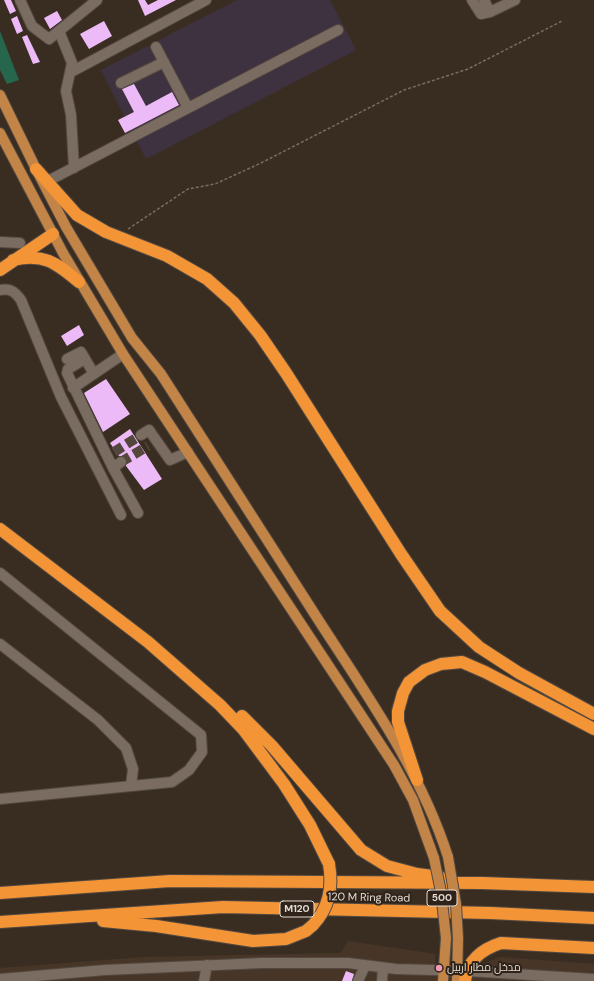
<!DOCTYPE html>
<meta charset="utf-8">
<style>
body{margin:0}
canvas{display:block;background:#392d22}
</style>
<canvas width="594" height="981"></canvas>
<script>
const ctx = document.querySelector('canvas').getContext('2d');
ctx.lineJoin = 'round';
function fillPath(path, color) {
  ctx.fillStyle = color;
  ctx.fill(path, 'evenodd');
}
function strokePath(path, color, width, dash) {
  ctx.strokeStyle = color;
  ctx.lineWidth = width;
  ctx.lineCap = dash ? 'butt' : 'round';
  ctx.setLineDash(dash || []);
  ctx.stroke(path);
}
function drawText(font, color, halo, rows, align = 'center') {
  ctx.font = font + ' "DM Sans",Cairo,sans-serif';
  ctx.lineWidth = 4;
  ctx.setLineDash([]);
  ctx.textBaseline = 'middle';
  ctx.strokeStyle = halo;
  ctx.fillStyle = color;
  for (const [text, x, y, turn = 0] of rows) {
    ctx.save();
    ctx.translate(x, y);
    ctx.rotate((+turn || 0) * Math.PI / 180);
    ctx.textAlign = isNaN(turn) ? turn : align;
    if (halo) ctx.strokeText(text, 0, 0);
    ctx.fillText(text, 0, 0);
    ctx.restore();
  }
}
fillPath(new Path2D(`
 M237 0H330L356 50 146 159 101 70Z`), '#3f3240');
fillPath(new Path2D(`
 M348 941 435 954V963L480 965 500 957 594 964V981H0V968L144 957 341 953Z`), '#473628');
fillPath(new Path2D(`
 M0 31 19 80 7 84 0 70Z`), '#25664c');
fillPath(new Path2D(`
 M4 0H11L16 11 10 14Z
 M138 0H145L148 5 158 0H176L145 16Z
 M57 11 62 20 50 29 44 18Z
 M17 16 23 31 17 34 11 19Z
 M104 21 112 36 89 49 80 34Z
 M27 35 40 62 33 64 22 37Z
 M134 84 146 106 172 92 179 105 125 133 118 120 134 112 122 89Z
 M79 325 84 335 67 346 61 336Z
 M106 379 130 414 103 432 84 393Z
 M130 429 162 479 144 490 126 466V458L119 456 110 443Z
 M346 971 354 974 352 981H342Z`), '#edbaf8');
strokePath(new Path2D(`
 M114 452 141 435
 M121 462 148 446`), '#53473d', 10, [10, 5]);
const minor = new Path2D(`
 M20 0 32 26 49 39 97 0
 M472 0 481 14 490 12
 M484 0 490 12 515 0
 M59 31 72 63 66 91 71 115 74 168
 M156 47 188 108
 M71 72 206 0
 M121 83 164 62
 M46 182 338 30
 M0 242 20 243
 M0 290C11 288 15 292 21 300L61 397 121 515
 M67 359 81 352 94 374
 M85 359 68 369 67 373 113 468 138 513
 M73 388 123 354
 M141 435 149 430 170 460 188 452
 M113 468 121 462
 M0 573 201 735 202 752 189 770 172 782 0 799
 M0 644 98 720 126 748 133 769 131 786
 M0 979 105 970 262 963H348L396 969 467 971 594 979
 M204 981 207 965
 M358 981 365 966
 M382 981 383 968`);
const major = new Path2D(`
 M0 95 36 169 66 227 132 338 161 374C214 457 268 540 321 624 369 698 421 772 448 857
 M0 133 63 253 123 354 394 765 413 800 434 858
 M443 981 446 938
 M457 981 458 938`);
const highway = new Path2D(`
 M36 169 77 215 106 232 167 256 207 279 234 303 260 335 286 373 401 554 440 611 479 647 519 673 594 714
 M13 260C45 253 56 263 79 282
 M0 270 53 234
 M0 529 148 642 220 705 243 729 284 784 310 825 329 864
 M242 716 272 746 361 850 387 866 417 874 440 877
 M417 780 398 722V711L403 693 409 682 425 670 441 664 462 662 485 672 594 729
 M0 893 170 881 482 883 594 887
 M103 921 156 926 253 941 286 939 306 931 313 925
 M0 922 223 907 491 913 594 918
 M465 981C467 961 482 949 501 943L594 948`);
strokePath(minor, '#534940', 12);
strokePath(major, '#534940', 12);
strokePath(highway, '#534940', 14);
strokePath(new Path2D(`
 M128 229 188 189 215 184 261 163 404 90 468 69 562 21`), '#776d63', 1.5, [3, 2]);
strokePath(minor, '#7a6c61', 10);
strokePath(major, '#c38447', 10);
strokePath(highway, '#f39436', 12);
const majorBridge = new Path2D(`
 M448 857 456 904 458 938
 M434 858 441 892 446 938`);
const highwayBridge = new Path2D(`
 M313 925C329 908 333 887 329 864`);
strokePath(majorBridge, '#534940', 12, []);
strokePath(highwayBridge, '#534940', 14, []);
strokePath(majorBridge, '#c38447', 10);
strokePath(highwayBridge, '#f39436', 12);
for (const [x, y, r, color] of [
 [439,968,4,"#f19ab4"]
]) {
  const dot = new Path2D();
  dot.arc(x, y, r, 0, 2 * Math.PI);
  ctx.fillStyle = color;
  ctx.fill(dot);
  strokePath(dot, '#2f2319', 1.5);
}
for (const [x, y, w] of [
 [442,898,30],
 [297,909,34]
]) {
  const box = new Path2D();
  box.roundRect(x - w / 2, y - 8, w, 16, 3);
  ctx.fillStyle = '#2f2319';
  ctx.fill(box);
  strokePath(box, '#e4dcd5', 1);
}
drawText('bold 10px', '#e4dcd5', null, [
 ["500",442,898],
 ["M120",297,909]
]);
drawText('11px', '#e4dcd5', '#2f2319', [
 ["120 M Ring Road",369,898,1]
]);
drawText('11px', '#e4dcd5', '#2f2319', [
 ["مدخل مطار اربيل",447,968]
], 'left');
</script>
